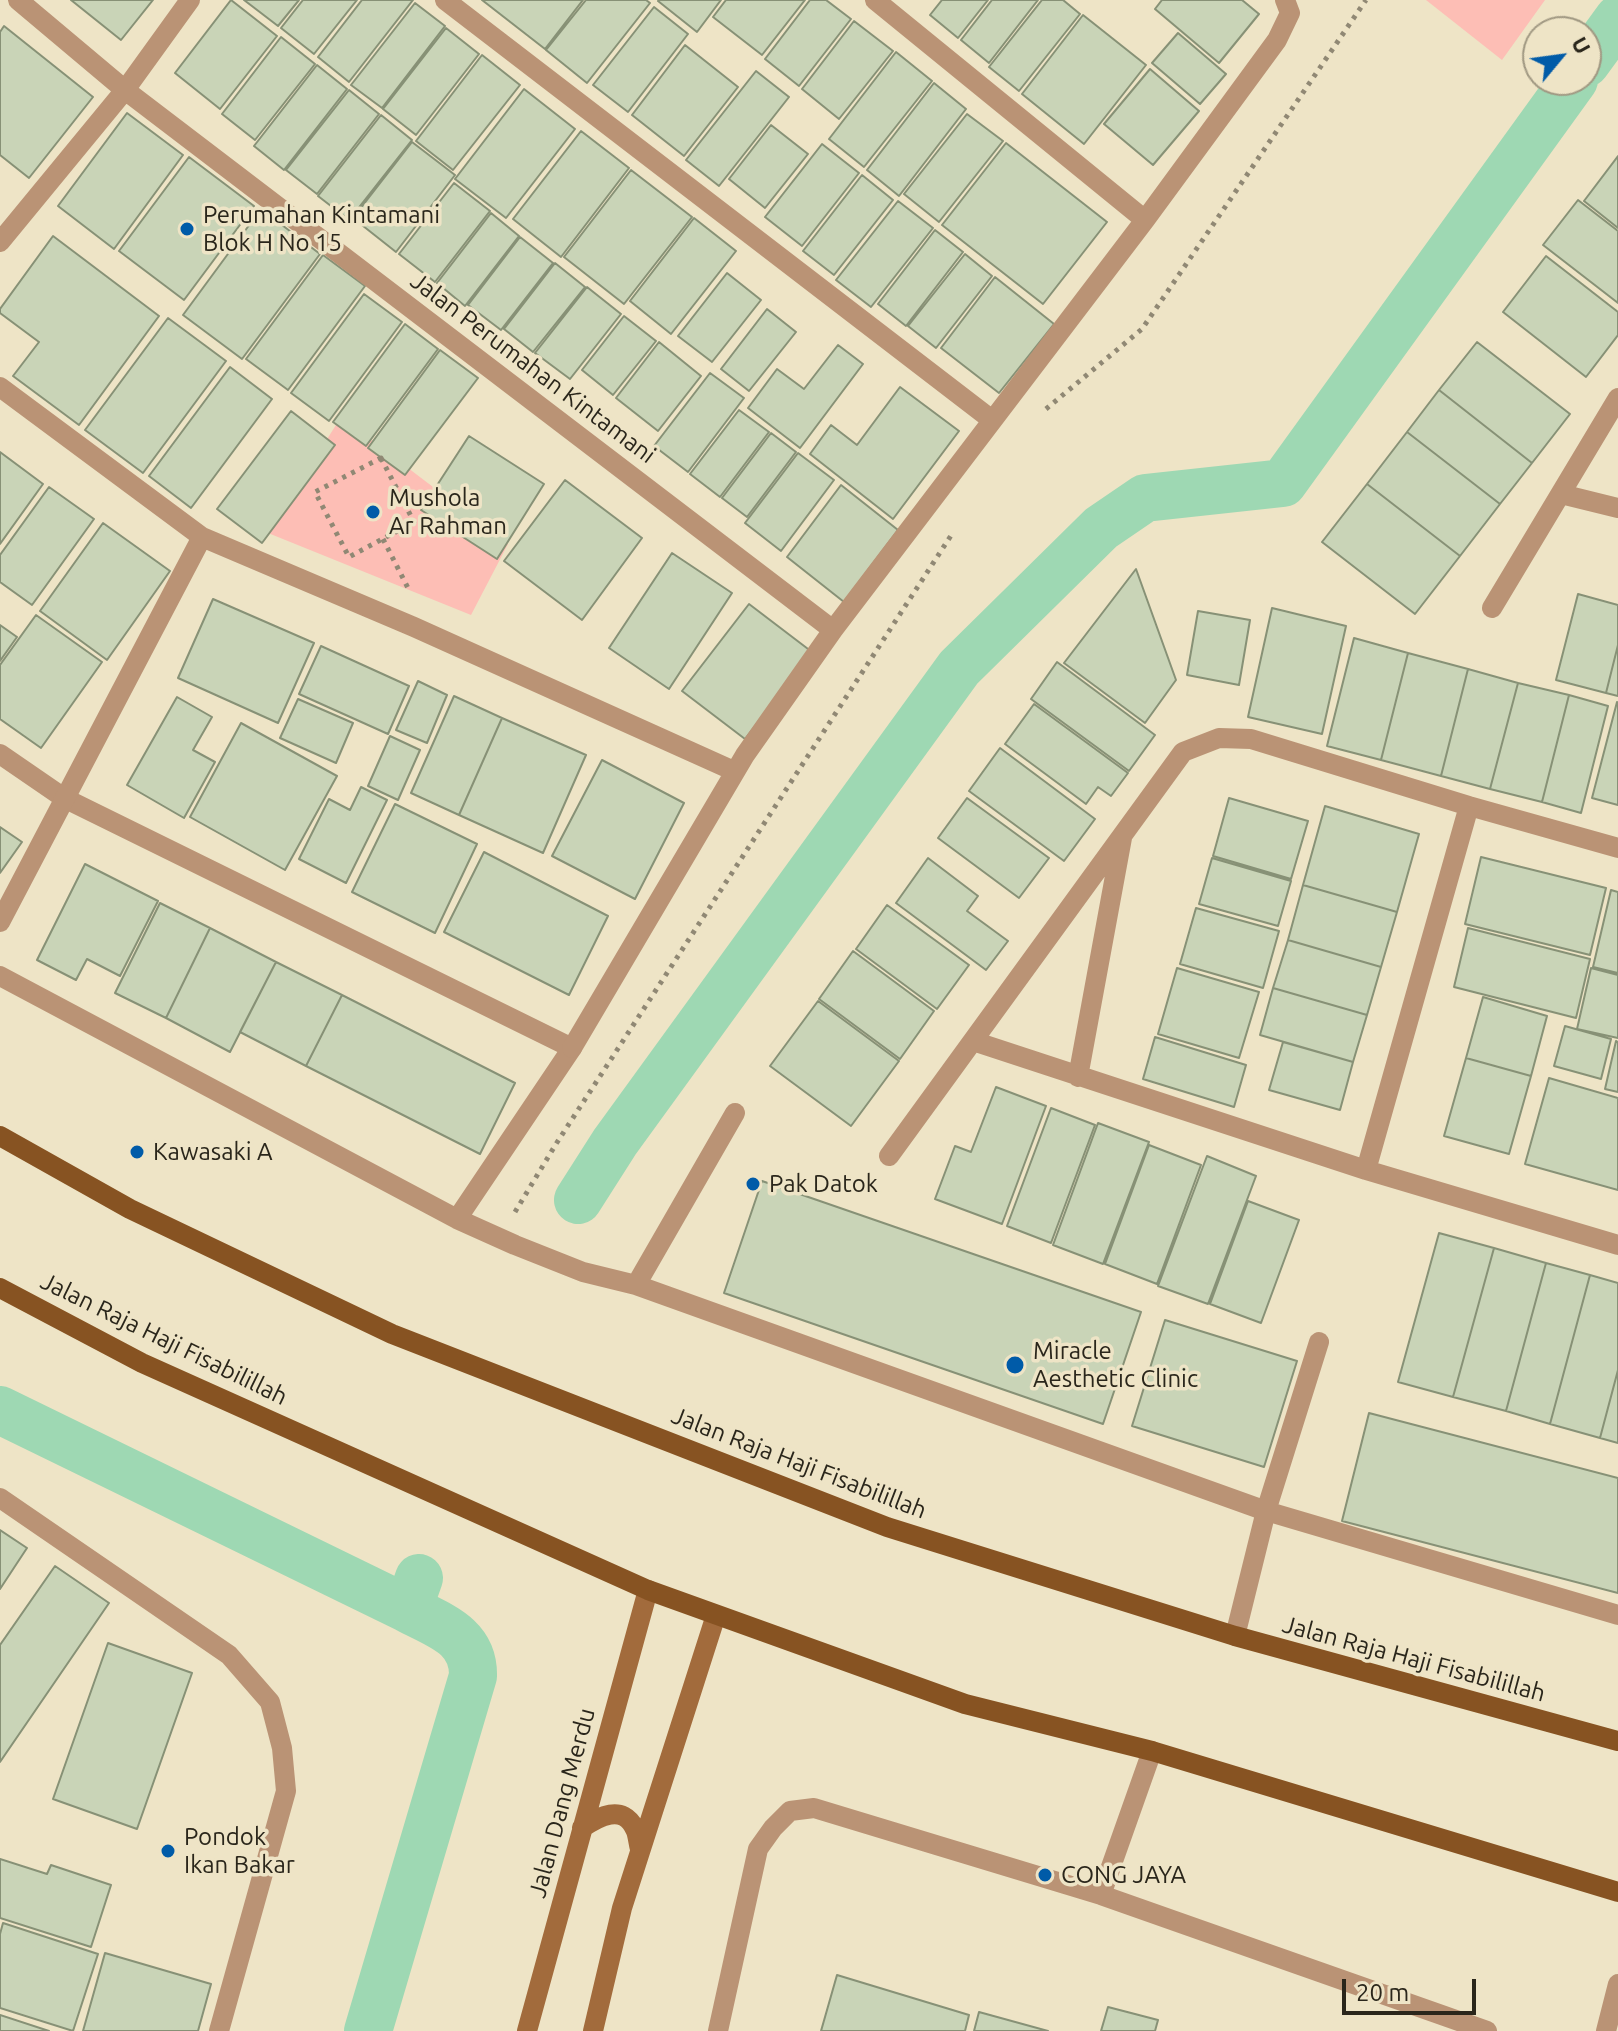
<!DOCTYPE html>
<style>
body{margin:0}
#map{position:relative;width:1618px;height:2031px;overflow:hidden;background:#eee4c6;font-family:Ubuntu,sans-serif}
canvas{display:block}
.north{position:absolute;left:1522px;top:16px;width:80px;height:80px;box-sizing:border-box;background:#eee4c6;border:2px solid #a09882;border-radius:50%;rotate:61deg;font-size:22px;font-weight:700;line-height:32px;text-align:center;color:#2a261b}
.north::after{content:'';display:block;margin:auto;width:28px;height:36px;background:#005ba8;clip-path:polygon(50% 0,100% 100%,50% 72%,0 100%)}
.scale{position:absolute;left:1342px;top:1979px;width:134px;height:36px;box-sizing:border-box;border:4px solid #2a261b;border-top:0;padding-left:10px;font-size:24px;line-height:28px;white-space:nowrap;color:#2a261b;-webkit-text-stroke:6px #eee4c6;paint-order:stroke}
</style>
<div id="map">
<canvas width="1618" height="2031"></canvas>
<div class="north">U</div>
<div class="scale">20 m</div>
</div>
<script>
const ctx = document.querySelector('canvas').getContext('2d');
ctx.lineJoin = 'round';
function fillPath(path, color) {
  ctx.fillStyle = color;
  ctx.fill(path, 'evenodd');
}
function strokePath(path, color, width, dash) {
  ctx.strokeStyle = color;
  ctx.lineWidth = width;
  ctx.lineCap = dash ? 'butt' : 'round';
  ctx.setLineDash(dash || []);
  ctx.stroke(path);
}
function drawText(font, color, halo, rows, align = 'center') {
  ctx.font = font + ' Ubuntu,sans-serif';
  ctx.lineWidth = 7;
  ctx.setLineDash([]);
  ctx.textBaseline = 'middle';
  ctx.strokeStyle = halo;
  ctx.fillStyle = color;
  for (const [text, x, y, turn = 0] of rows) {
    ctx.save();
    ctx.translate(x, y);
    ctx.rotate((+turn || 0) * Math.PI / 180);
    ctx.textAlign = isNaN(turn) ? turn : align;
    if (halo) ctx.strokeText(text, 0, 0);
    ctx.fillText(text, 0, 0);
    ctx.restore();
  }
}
fillPath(new Path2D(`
 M1426 0H1545L1502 60Z
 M341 417 508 544 471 615 268 533Z`), '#fdbeb5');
strokePath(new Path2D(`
 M1586 63 1618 19
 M578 1200 615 1142 959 668 1101 528 1145 498 1283 483 1574 80
 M0 1410 408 1609 419 1578
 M368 2031 473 1676C474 1635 438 1625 408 1609`), '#9ed8b3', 48);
const building = new Path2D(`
 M71 0H153L121 40Z
 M231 0 277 36 220 109 175 73Z
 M244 0H299L278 26Z
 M303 0H357L314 54 281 28Z
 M362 0H413L349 82 318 57Z
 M482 0H583L545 49Z
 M586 0H646L650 3 587 83 546 50Z
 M659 0H721L697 32 658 1Z
 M726 0H805L762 55 713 17Z
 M810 0H826L851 19 799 86 765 59Z
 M942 0H988L958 38 930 15Z
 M992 0H1038L989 63 961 40Z
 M1042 0H1063L1080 14 1019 91 989 67Z
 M1162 0H1242L1259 14 1219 63 1155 9Z
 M415 3 445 26 382 108 351 85Z
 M654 7 688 34 628 112 593 85Z
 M1083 15 1146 65 1084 144 1022 94Z
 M854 21 893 51 839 119 802 89Z
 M4 26 93 97 29 178 0 155V32Z
 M446 28 479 54 416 135 383 109Z
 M1178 33 1226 74 1200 104 1152 63Z
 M281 37 315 64 255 140 222 114Z
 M685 45 738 87 684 156 632 115Z
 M896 52 932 81 864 167 829 139Z
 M482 55 520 85 453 170 416 141Z
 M317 65 347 89 284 170 254 146Z
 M1150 69 1199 111 1153 165 1104 124Z
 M756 71 789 97 719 186 686 160Z
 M934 83 966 109 899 196 867 170Z
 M524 89 575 129 506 218 455 179Z
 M349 90 379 114 317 194 286 170Z
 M127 113 183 155 114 249 58 206Z
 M967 114 1003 141 939 222 904 194Z
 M381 115 412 140 349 220 318 196Z
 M771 125 808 154 765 208 729 179Z
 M581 131 629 168 561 257 513 219Z
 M412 142 455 175 396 252 353 218Z
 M1006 143 1107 222 1043 304 942 225Z
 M822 144 859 173 802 246 765 217Z
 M1618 156V228L1584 201Z
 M189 157 254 206 184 300 119 251Z
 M631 170 692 217 624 304 564 257Z
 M862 175 893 200 834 275 803 251Z
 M454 183 490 211 435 282 399 254Z
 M1578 200 1618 231V303L1543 245Z
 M898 201 933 228 871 307 836 280Z
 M261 209 320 254 242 359 183 315Z
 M491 213 519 236 465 306 437 283Z
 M694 218 736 251 671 334 630 301Z
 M935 230 963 252 906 326 878 304Z
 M53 236 159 316 79 425 13 376 39 342 0 313V309Z
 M520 237 553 263 501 330 468 305Z
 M965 254 992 276 936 348 908 326Z
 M323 255 365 286 288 390 246 359Z
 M1546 256 1618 312V335L1586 377 1503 312Z
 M555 263 585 287 533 352 504 329Z
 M727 273 761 300 712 362 678 336Z
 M995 277 1054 324 999 393 941 348Z
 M587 287 621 314 570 379 535 353Z
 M364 294 402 322 329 421 291 393Z
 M767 309 796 332 749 391 721 369Z
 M624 316 656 341 613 395 582 370Z
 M168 318 226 361 143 473 85 430Z
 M405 324 438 349 366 446 333 422Z
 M659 342 701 376 658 431 616 398Z
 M1477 342 1570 414 1532 463 1439 390Z
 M838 345 863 364 800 448 748 408 777 369 804 389Z
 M440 350 478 378 405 475 368 448Z
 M230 367 272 399 191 508 149 476Z
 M710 373 744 398 688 472 654 446Z
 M900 387 959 431 893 519 810 454 831 425 857 445Z
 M1439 390 1532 463 1500 504 1407 432Z
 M739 410 769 432 720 497 690 474Z
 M291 411 335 445 262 543 217 509Z
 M1407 432 1500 504 1460 556 1367 484Z
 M771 433 796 452 747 517 722 498Z
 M469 436 544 484 497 559 421 510Z
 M0 452 43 484 0 544Z
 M798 453 834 480 781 551 745 523Z
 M565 480 642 538 582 620 504 561Z
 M1367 484 1460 556 1415 614 1322 542Z
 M841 485 898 530 844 602 787 557Z
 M49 487 94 519 32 605 0 582V555Z
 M103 523 170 571 107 660 40 611Z
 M672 553 732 593 669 689 609 648Z
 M1136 569 1176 680 1145 723 1064 663Z
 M1578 594 1618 605V645L1606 693 1556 680Z
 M213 599 314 643 278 723 178 678Z
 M749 604 812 652 745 739 682 691Z
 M1272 608 1346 626 1322 734 1248 717Z
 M1198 611 1250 620 1239 685 1187 675Z
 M36 615 102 662 41 748 0 719V665Z
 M0 625 17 637 0 661Z
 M1354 638 1408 653 1381 760 1327 746Z
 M1618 645V696L1606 693Z
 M321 646 409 686 388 734 299 694Z
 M1408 653 1468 669 1441 776 1381 760Z
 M1057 662 1155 735 1129 771 1031 699Z
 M1468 669 1518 683 1490 789 1441 776Z
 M418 681 447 695 427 743 396 730Z
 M1518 683 1569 695 1542 802 1490 789Z
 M1569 695 1608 706 1581 813 1542 802Z
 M454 696 502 718 459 815 411 793Z
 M177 697 212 717 193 750 215 762 184 818 127 785Z
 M298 699 353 723 336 763 280 738Z
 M1617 702 1618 703V805L1592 798Z
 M1034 704 1128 773 1111 796 1098 787 1086 804 1005 744Z
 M502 718 586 755 543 853 459 815Z
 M241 723 337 776 285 870 190 817Z
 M390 736 420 750 398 800 368 786Z
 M1000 748 1095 819 1064 861 969 791Z
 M602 760 684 803 635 899 552 856Z
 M361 787 387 800 346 883 299 859 329 799 350 810Z
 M967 798 1049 858 1019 898 938 838Z
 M1229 798 1308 821 1291 879 1213 856Z
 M395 804 477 844 435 933 352 892Z
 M1325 806 1419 834 1397 912 1303 885Z
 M0 827 22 842 0 873Z
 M484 852 608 916 569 995 444 932Z
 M1481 857 1606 888 1590 955 1465 924Z
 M928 858 978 896 967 911 1008 941 986 970 896 903Z
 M1212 858 1291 881 1278 926 1199 904Z
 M85 864 158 901 120 976 87 959 76 980 37 960Z
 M1303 885 1397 912 1381 967 1288 940Z
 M1611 890 1618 892V973L1593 967Z
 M160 903 210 928 166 1018 115 993Z
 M887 905 969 965 937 1009 856 949Z
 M1196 908 1279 931 1263 988 1180 964Z
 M210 928 276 962 230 1052 166 1018Z
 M1468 928 1590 959 1576 1018 1454 987Z
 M1288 940 1381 967 1367 1015 1273 988Z
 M853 951 934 1011 900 1059 819 999Z
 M276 962 342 995 306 1066 240 1032Z
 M1177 968 1259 992 1239 1058 1158 1034Z
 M1591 968 1618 975V1038L1577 1029Z
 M1273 988 1367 1015 1353 1062 1260 1035Z
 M342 995 515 1083 480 1154 306 1066Z
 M1483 997 1547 1016 1531 1076 1466 1058Z
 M818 1001 899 1061 851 1126 770 1066Z
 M1565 1026 1611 1039 1601 1079 1554 1066Z
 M1155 1037 1246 1065 1234 1107 1143 1079Z
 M1616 1041 1618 1042V1092L1605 1089Z
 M1283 1042 1353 1062 1340 1110 1269 1090Z
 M1466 1058 1531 1076 1509 1154 1444 1136Z
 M1549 1078 1618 1098V1190L1525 1164Z
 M996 1087 1046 1106 1002 1224 935 1199 955 1146 971 1152Z
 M1051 1108 1095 1125 1051 1243 1007 1226Z
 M1098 1123 1149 1142 1103 1264 1053 1245Z
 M1149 1145 1201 1165 1157 1284 1105 1264Z
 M1207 1156 1256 1176 1208 1304 1158 1286Z
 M762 1181 1141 1312 1103 1424 724 1293Z
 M1248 1201 1299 1220 1261 1323 1210 1304Z
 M1439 1233 1494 1248 1453 1397 1398 1382Z
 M1494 1248 1546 1263 1506 1411 1453 1397Z
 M1546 1263 1590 1275 1550 1424 1506 1411Z
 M1590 1275 1618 1283V1370L1600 1438 1550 1424Z
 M1165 1320 1297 1361 1264 1467 1132 1426Z
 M1618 1370V1443L1600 1438Z
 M1369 1413 1618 1478V1593L1342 1521Z
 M0 1530 27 1548 0 1589Z
 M55 1566 109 1603 0 1762V1645Z
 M108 1643 192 1673 137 1829 53 1799Z
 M0 1859 47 1874 51 1865 111 1885 91 1947 0 1918Z
 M3 1923 98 1954 73 2031 0 2008V1934Z
 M105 1953 211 1984 198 2031H83Z
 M837 1975 969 2015 965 2031H821Z
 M1108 2007 1158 2020 1155 2031H1101Z
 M979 2012 1048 2031H974Z
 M0 2015 49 2031H0Z`);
fillPath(building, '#c9d4b7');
strokePath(building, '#879176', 2);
strokePath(new Path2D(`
 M1046 409 1142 329 1366 0
 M381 458 414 522 349 557 315 492Z
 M383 539 408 588
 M515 1212 556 1144 952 534`), '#908874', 5, [4, 6]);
strokePath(new Path2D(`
 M0 754 64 798 572 1048 457 1219
 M0 976 457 1219 515 1245 583 1272 636 1285 1266 1511 1618 1615
 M636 1285 735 1113
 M1235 1636 1266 1511 1319 1342`), '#ba9375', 20);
strokePath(new Path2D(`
 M18 0 125 90 833 630
 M445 0 992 420
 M875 0 1145 220
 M0 242 125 90 190 0
 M0 387 202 537 414 627 734 771
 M1561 494 1618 508
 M1492 608 1618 398
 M0 922 202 537
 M973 1041 1366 1170 1618 1245
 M572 1048 745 755 833 630 1145 220 1277 40 1290 13 1285 0
 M1078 1077 1122 838
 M889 1156 1183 752 1219 738 1251 739 1469 806 1618 848
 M1366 1170 1469 806
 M0 1498 229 1655 270 1702 282 1748 286 1791 219 2031
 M1101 1895 1152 1751
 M718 2031 758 1849 773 1828 790 1811 814 1808 1101 1895 1487 2031
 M1606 2031 1618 1984`), '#ba9375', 20);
strokePath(new Path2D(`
 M582 1828C598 1817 623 1803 635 1829 638 1834 638 1843 640 1849
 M527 2031 648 1590
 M593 2031 622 1908 716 1615`), '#a26b3c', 20);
strokePath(new Path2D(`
 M0 1136 130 1209 392 1334 887 1527 1235 1636 1618 1741
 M0 1288 142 1363 648 1590 965 1704 1152 1751 1618 1892`), '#875322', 20);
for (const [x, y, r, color] of [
 [187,229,8,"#005ba8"],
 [373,512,8,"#005ba8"],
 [137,1152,8,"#005ba8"],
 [753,1184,8,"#005ba8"],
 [1015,1365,10,"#005ba8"],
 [168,1851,8,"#005ba8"],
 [1045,1875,8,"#005ba8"]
]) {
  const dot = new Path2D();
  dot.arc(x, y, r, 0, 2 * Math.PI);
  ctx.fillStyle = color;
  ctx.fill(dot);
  strokePath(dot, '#eee4c6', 3);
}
drawText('24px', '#2a261b', '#eee4c6', [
 ["Perumahan Kintamani",203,215],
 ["Blok H No 15",203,243],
 ["Mushola",389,498],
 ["Ar Rahman",389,526],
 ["Kawasaki A",153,1152],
 ["Pak Datok",769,1184],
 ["Miracle",1033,1351],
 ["Aesthetic Clinic",1033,1379],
 ["Pondok",184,1837],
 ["Ikan Bakar",184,1865],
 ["CONG JAYA",1061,1875]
], 'left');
drawText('24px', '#2a261b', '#eee4c6', [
 ["Jalan Perumahan Kintamani",533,368,37],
 ["Jalan Raja Haji Fisabilillah",164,1339,26],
 ["Jalan Raja Haji Fisabilillah",799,1463,21],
 ["Jalan Raja Haji Fisabilillah",1414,1659,15],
 ["Jalan Dang Merdu",562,1803,-75]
]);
</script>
